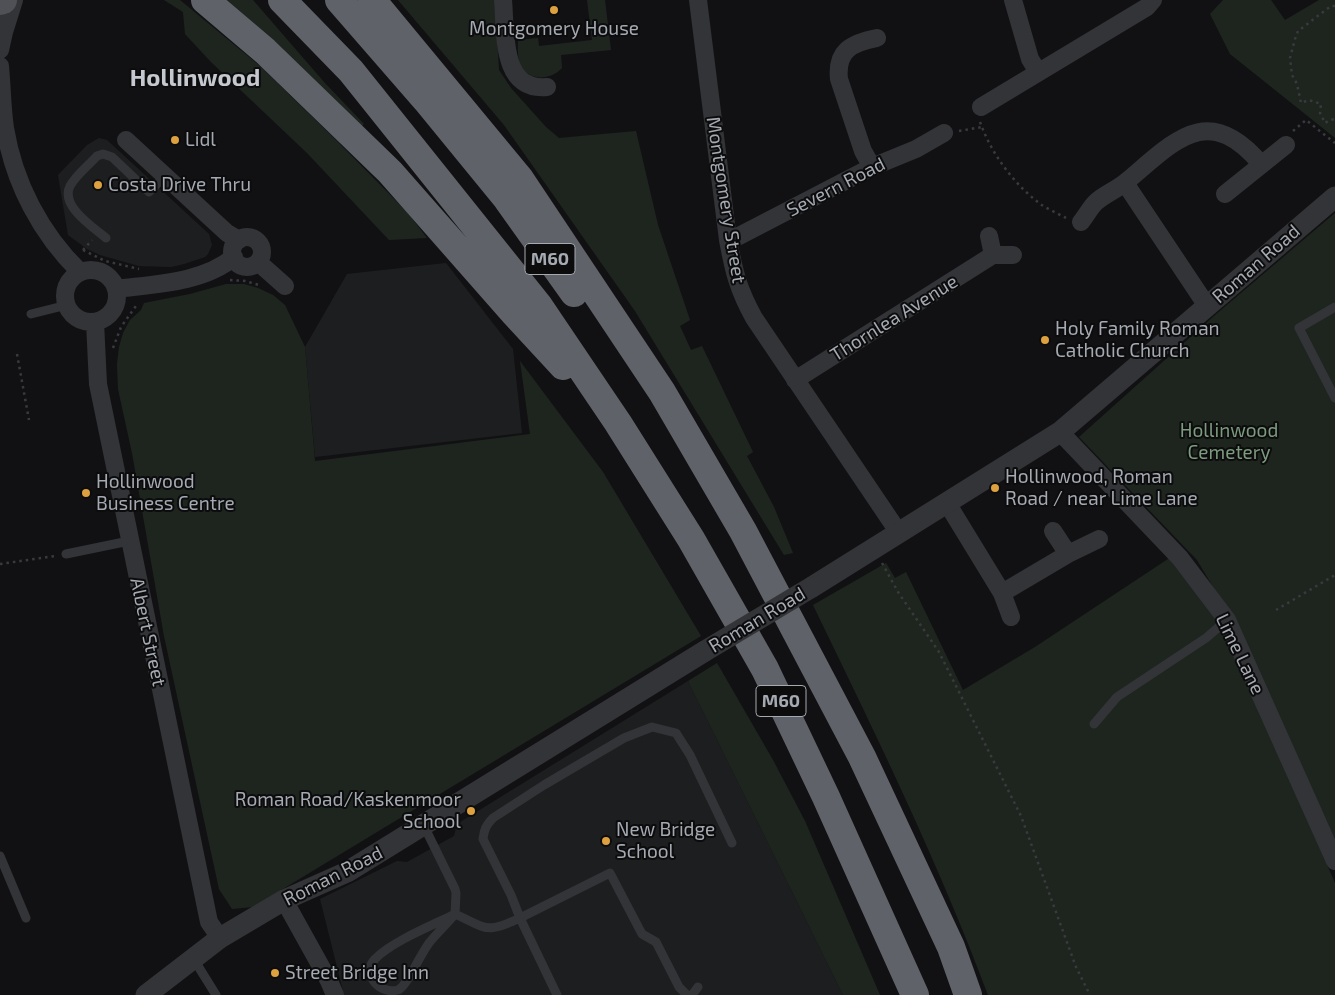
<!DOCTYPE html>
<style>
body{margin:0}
canvas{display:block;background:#111113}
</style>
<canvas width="1335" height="995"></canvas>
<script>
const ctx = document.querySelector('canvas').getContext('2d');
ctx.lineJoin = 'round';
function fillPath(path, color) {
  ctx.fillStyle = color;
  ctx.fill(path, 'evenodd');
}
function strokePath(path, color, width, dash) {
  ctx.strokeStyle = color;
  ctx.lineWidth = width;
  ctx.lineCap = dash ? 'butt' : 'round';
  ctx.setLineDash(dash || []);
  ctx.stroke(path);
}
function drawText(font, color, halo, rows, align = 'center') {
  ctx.font = font + ' "Exo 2",sans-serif';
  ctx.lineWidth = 4;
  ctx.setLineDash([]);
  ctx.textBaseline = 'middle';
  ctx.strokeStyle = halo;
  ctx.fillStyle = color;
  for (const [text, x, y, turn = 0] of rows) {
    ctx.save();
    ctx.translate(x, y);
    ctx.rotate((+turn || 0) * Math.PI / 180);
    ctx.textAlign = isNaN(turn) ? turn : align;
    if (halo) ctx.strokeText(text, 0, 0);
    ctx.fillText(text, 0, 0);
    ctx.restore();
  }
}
fillPath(new Path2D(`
 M99 138 107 140 209 234 212 245 208 254 205 257 184 264 171 267 139 266 100 255 87 249 68 235 58 175 87 145Z
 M446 263 513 349 522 433 315 457 305 347 347 274Z
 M688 681 843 995H344L320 899 397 861 407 862 454 836 457 824Z`), '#1d1e1f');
fillPath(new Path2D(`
 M164 0H180L260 66 334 138 408 213 427 238 389 240 307 153 211 62 185 34 183 12Z
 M221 0H253L324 82 364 124 359 129Z
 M398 0H495L499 70 511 88 546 127 559 138 636 131 658 225 690 320 680 326 691 350 702 346 753 452 747 456 774 507 793 553 784 555 635 311 504 125Z
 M587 0H605L611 50 561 55 562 68C552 79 532 82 522 68 517 62 518 48 518 40L538 38 539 46 592 40Z
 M1223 0H1271L1285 20 1319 0H1335V138L1230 54 1210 14Z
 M1335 213V839L1231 617 1197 560 1079 437 1214 316Z
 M226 284H244L258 288 273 295 285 305 305 347 315 461 530 434 520 361 603 472 701 636 253 907 232 909 219 889 164 636 132 453 118 389 117 364 119 347 123 333 130 320 141 310 144 303 190 294Z
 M1171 557 1218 616 1335 883V995H988C938 861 875 733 813 605L886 563 895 578 906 572 963 690 1035 647Z
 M717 663 773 760 805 821 880 995H843L688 681Z`), '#1e251f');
strokePath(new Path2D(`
 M1335 6H1331L1298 31 1295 39 1290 58 1292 75 1297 84 1301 103 1309 100 1321 104 1320 113 1325 123 1330 120 1335 119
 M980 122C991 153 1013 183 1039 203 1047 209 1057 213 1066 218
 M959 131 982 127
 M1293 131 1306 120 1335 143
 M83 250 105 261 139 269
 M83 250 92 240
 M230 280 245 281 259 285
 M113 348 121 327 138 303
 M17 354 29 420
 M882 563 898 592 939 652 1021 816 1076 967 1090 995
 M0 564 55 556
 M1276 610 1335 575`), '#393a3e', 2.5, [2.5, 4]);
strokePath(new Path2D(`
 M106 238C93 227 60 206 70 186 76 175 89 165 97 156L103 154 112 157 149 192 165 176
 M1335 307 1299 328 1335 398
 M31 314 67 305
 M66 554 129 541
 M1094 724 1117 697 1206 638 1227 620
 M424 826 455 889 456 893 455 914C433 925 391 942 375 959 361 973 379 995 398 990 403 988 407 980 410 976 416 965 422 953 429 943 437 933 447 924 455 914 488 929 486 934 520 918L511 895 483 839C484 830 486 825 493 818L544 785 624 738 652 727 676 733 690 755 732 843
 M0 856 26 918
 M193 958 216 995
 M557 995 520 918 610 873 642 934 656 942 679 987 687 995
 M692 995 698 987`), '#333437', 9);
strokePath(new Path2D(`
 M503 0C506 32 500 91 547 87
 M698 0 728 240C734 272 738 289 754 318L899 533
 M1013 0 1030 59 1038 72
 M0 50 4 32 14 0
 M0 66C2 87 2 108 5 128 14 183 41 234 80 272
 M981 107 1147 7 1153 0
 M126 140 227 233 239 240
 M872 167 863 151 839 79C836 51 851 43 877 38
 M1125 183 1207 306
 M1225 194 1286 145
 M1081 222C1086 216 1090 208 1095 203 1104 194 1117 190 1127 181 1175 141 1208 101 1261 164
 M989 236 993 255H1013
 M232 252a15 15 0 1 1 30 0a15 15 0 1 1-30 0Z
 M728 240 739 236 872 167 916 149 944 133
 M258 262 285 286
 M65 296a26 26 0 1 1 52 0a26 26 0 1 1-52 0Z
 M116 289C154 284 203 283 234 257
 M95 322 98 384 209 922 220 938
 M795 380 993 255
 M1060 432 1180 558 1227 620 1335 861
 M947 503 1002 593 1011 617
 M1053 531 1068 554
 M1002 593 1068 554 1099 539
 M284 900 329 981 335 995`), '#333437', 18);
strokePath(new Path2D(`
 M812 587 1060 432 1335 197
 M146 995 220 938 284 900 347 872 705 651`), '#333437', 21);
strokePath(new Path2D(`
 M0 1 3 0`), '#4f5156', 28);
strokePath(new Path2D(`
 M205 0 265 51 390 172 514 313 563 366
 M282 0 351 71 539 306 618 423 691 539 765 669 826 797 915 995
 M339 0 426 100 507 199 574 293
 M372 0 520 179 662 392 743 531 862 757 951 947 968 995`), '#5f6268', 28);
strokePath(new Path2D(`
 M705 651 812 587`), '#333437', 21);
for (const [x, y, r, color] of [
 [554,10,5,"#dda23f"],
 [175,140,5,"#dda23f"],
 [98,185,5,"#dda23f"],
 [1045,340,5,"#dda23f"],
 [995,488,5,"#dda23f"],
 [86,493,5,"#dda23f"],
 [471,811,5,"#dda23f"],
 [606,841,5,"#dda23f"],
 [275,973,5,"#dda23f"]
]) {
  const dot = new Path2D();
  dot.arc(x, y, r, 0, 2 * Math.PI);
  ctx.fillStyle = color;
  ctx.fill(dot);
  strokePath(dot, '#0c0c0d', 2);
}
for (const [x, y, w] of [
 [550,259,50],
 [781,701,50]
]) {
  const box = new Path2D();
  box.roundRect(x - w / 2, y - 15.5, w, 31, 4);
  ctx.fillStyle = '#0c0c0d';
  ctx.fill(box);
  strokePath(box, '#a4a9b2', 1);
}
drawText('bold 18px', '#a4a9b2', null, [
 ["M60",550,259],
 ["M60",781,701]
]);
drawText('19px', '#a4a9b2', '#0c0c0d', [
 ["Montgomery House",554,29,"center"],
 ["Lidl",185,140],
 ["Costa Drive Thru",108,185],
 ["Holy Family Roman",1055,329],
 ["Catholic Church",1055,351],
 ["Hollinwood, Roman",1005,477],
 ["Road / near Lime Lane",1005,499],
 ["Hollinwood",96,482],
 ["Business Centre",96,504],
 ["Roman Road/Kaskenmoor",461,800,"right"],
 ["School",461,822,"right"],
 ["New Bridge",616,830],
 ["School",616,852],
 ["Street Bridge Inn",285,973]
], 'left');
drawText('19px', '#a4a9b2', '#0c0c0d', [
 ["Severn Road",836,187,-27],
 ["Montgomery Street",726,200,81],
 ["Roman Road",1256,264,-41],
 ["Thornlea Avenue",894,318,-32],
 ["Roman Road",757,620,-31],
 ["Albert Street",148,632,78],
 ["Lime Lane",1240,654,64],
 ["Roman Road",333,876,-27]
]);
drawText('19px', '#7d9b7e', '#0c0c0d', [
 ["Hollinwood",1229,431],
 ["Cemetery",1229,453]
]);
drawText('bold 24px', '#c5c8ce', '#0c0c0d', [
 ["Hollinwood",195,78]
]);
</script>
